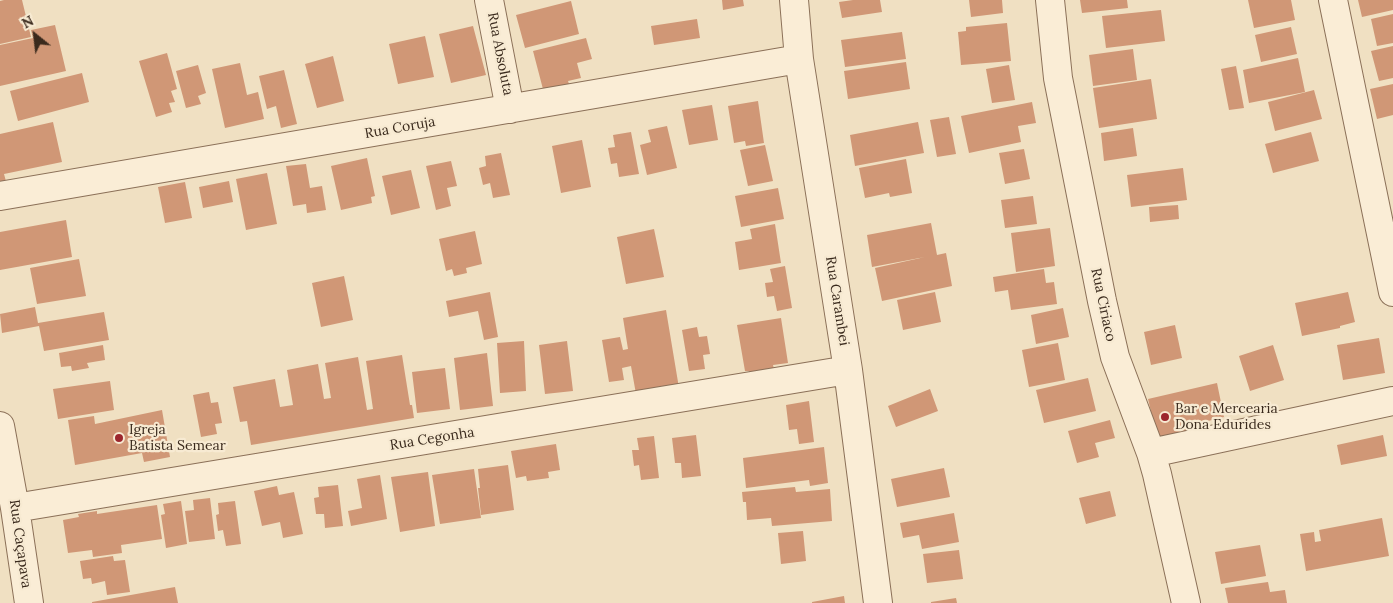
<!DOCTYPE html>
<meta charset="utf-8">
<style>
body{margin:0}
#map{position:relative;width:1393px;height:603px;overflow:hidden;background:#f0e0c2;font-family:Lora,serif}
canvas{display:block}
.north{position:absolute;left:10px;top:10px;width:50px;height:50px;-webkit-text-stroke:4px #f7ead2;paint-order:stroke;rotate:331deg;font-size:14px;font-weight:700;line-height:20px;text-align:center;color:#3a2a1d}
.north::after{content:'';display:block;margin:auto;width:18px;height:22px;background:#3a2a1d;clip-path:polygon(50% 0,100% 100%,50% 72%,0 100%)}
</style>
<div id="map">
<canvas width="1393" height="603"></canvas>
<div class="north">N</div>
</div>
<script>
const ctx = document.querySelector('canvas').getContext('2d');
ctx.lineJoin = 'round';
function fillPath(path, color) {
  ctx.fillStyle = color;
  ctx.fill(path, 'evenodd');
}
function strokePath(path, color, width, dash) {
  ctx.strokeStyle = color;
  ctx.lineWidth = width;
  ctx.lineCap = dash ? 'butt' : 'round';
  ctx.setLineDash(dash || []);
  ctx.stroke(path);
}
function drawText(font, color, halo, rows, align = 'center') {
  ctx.font = font + ' Lora,serif';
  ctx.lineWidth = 4.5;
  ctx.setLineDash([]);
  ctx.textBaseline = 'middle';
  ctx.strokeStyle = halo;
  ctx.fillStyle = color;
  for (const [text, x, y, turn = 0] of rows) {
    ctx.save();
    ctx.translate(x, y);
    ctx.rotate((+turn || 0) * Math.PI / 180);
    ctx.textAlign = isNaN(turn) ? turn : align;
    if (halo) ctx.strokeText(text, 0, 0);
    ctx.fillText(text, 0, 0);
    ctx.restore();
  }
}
fillPath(new Path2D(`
 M4 0H22L31 37 0 44V1Z
 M722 0H743L744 6 723 10Z
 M853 0H880L882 12 842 18 839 2Z
 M969 0H1002L1003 13 971 17Z
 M1080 0H1127L1128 8 1082 13Z
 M1248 0H1291L1295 20 1254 28Z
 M1358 0H1393V10L1362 17Z
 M571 1 579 34 525 48 516 15Z
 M1161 10 1165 41 1106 48 1102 16Z
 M1393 14V43L1377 46 1371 19Z
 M697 19 700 38 654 45 651 26Z
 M1007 23 1011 61 961 65 958 32 966 31V27Z
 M55 25 66 71 0 86V45L33 38 31 30Z
 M473 26 486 75 451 83 439 34Z
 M1291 27 1297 54 1261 62 1255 35Z
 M902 32 906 59 845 67 841 40Z
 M425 36 434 77 398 84 389 44Z
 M586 38 592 59 577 63 581 78 568 81 570 87 544 93 533 51Z
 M1393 46V78L1379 81 1371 51Z
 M1133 49 1137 80 1093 86 1089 55Z
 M167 53 177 89 171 91 175 102 169 103 172 112 156 117 139 61Z
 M333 56 344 101 317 108 305 64Z
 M1298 58 1305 92 1249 103 1243 70Z
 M906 62 910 89 848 99 844 71Z
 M240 63 247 95 258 92 264 119 225 128 212 69Z
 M198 65 206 93 198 96 201 104 186 108 176 71Z
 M1009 65 1015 100 992 103 986 69Z
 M1236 66 1244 108 1229 110 1221 69Z
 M284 70 297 124 281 128 276 106 267 109 259 76Z
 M82 73 89 102 18 121 10 91Z
 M1151 79 1157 119 1099 128 1093 88Z
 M1393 84V115L1377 119 1370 89Z
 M1314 90 1322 119 1275 131 1268 102Z
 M758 101 764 143 746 146 745 141 734 143 728 106Z
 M1032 102 1036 123 1018 126 1021 142 969 153 961 116Z
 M712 105 718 140 689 145 682 110Z
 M949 117 956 154 937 157 930 120Z
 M53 122 62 162 4 174 7 185 0 187V134Z
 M918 122 924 153 855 166 850 135Z
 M667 126 677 168 647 175 640 145 651 142 648 130Z
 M1133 128 1137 156 1104 161 1101 133Z
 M631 132 639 174 619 177 617 163 611 164 608 148 615 147 613 135Z
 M1311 132 1319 161 1273 173 1265 144Z
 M582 140 591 187 561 193 552 146Z
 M765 145 773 181 748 186 740 150Z
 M1024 149 1030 179 1005 184 999 153Z
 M501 153 510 195 493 198 490 183 483 185 479 168 486 166 485 156Z
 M367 158 375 196 371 197 372 203 341 210 331 166Z
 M906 159 912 193 890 197 889 193 865 198 859 168Z
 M451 161 457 186 447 188 451 206 436 210 426 166Z
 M306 164 310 188 322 186 326 210 307 213 306 204 293 206 286 166Z
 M1183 168 1187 200 1131 207 1127 175Z
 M411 170 420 208 391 215 382 176Z
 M267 173 277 224 246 230 236 179Z
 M229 181 233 202 203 208 199 187Z
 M185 182 192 218 165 223 158 187Z
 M778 188 784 219 741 227 735 196Z
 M1033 196 1037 224 1005 228 1001 200Z
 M1178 205 1179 219 1150 222 1149 207Z
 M66 220 72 257 0 270V232Z
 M931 223 937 255 946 253 952 286 882 301 875 268 925 257 872 267 867 235Z
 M775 224 781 263 739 270 735 242 752 239 750 229Z
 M1050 228 1055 266 1016 272 1011 233Z
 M654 229 664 277 626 284 617 237Z
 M475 231 482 264 466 268 467 273 454 276 452 269 446 271 439 239Z
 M79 259 86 296 37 304 30 268Z
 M785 266 792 308 777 311 774 296 767 297 765 283 773 282 770 269Z
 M1044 269 1046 283 1054 282 1057 304 1011 310 1008 290 995 292 993 277Z
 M344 276 353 320 321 327 312 283Z
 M490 292 498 337 484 340 478 311 449 317 446 301Z
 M935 292 941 322 903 330 897 300Z
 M1348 292 1355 322 1340 326V328L1302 336 1295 303Z
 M35 307 38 323 104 312 109 340 44 351 39 326 2 333 0 314Z
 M1063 308 1069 337 1036 344 1031 315Z
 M666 310 679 388 636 394 631 366 622 368 624 380 609 382 602 340 620 337 623 350 628 349 623 318Z
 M781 318 788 363 773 365 775 373 750 377 749 371H745L737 325Z
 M1175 325 1182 358 1151 365 1144 332Z
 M697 327 699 337 707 336 710 354 703 355 705 369 689 371 682 330Z
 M1379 338 1385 373 1343 380 1337 345Z
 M524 341 526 391 500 393 497 343Z
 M567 341 573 391 545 394 539 345Z
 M1058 343 1065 380 1029 387 1022 350Z
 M103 345 105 360 87 363 89 368 72 371 71 366 61 367 59 353Z
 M1273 345 1284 380 1250 391 1239 356Z
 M487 353 493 406 460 410 454 358Z
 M402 355 410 405H412L414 418 251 445 247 421 240 422 233 387 275 379 280 407 293 405 287 370 318 364 324 399 331 398 325 363 358 357 367 410 373 409 366 361Z
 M445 368 450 409 417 413 412 372Z
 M1088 378 1096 411 1044 423 1036 390Z
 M110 381 114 410 58 419 53 389Z
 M1217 383 1224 417 1208 421 1211 430 1158 441 1148 399Z
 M930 389 938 411 896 427 888 406Z
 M209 392 211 403 218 402 222 423 215 424 217 434 201 437 193 395Z
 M809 401 814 442 799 444 797 429 789 430 786 405Z
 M162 410 170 457 144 462 142 453 75 465 68 420 94 416 95 424Z
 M1110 420 1115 438 1095 443 1099 457 1077 463 1068 431Z
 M696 435 701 476 682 478 681 463H675L672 438Z
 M1383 435 1387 456 1341 465 1337 445Z
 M654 436 659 478 641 480 639 465 634 466 632 450H639L637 438Z
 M556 444 560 470 548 472 549 478 527 481 526 476 516 478 511 451Z
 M824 447 828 483 810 486 809 480 746 488 743 458Z
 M508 465 514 510 481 515 478 488H480L478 469Z
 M944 468 950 497 897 507 891 479Z
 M474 469 481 518 440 524 432 475Z
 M428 472 435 526 400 532 391 477Z
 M380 475 387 519 351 526 348 511 362 508 357 479Z
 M338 485 343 526 325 528 324 514H316L314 498 319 497 318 487Z
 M277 486 279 495 294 492 303 534 283 538 280 522 262 526 254 491Z
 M795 487 796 492 830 489 832 521 772 526 771 518 747 520 746 502H743L742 492Z
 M1110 491 1116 516 1086 524 1079 498Z
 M210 498 215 539 189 542 185 511 194 510 193 500Z
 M181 501 187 544 166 548 161 515 165 514 163 504Z
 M235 501 241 544 226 546 223 530 218 531 216 515 219 514 218 503Z
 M157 505 162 539 121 545 122 553 93 557 92 550 68 553 63 520 79 517 78 514 97 511V514Z
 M954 513 959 542 922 549 919 535 903 538 900 523Z
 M1382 518 1389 556 1306 571 1300 534 1314 532 1315 542 1321 541 1319 530Z
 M803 531 806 561 781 564 778 533Z
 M1260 545 1266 576 1221 584 1215 552Z
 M959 550 963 579 927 583 923 554Z
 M113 556 114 561 125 560 130 592 107 595 105 581 92 584 91 578 83 579 80 561Z
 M1268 582 1270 592 1285 590 1287 603H1228L1225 588Z
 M175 587 178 603H92V602Z
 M844 596 845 603H812V602Z
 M956 598 957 603H931V602Z`), '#d09776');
const minor = new Path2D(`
 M489 0 510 109
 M794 0 799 59 848 370 878 603
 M1050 0 1058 78 1102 301 1115 357 1151 453 1157 474 1186 603
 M1333 0 1393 292
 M0 196 799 59
 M0 426 15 508 29 603
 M1151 453 1393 401
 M15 508 848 370`);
strokePath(minor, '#8b7058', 30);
strokePath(minor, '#faedd6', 28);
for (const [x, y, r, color] of [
 [1165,417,5,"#9c262d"],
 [119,438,5,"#9c262d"]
]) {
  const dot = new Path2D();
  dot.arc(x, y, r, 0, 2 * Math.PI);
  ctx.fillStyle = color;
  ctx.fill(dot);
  strokePath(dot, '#f7ead2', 2);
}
drawText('14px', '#3a2a1d', '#f7ead2', [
 ["Rua Absoluta",500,54,79],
 ["Rua Coruja",400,128,-10],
 ["Rua Carambei",837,301,81],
 ["Rua Ciriaco",1103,305,78],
 ["Rua Cegonha",432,439,-9],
 ["Rua Caçapava",20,544,82]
]);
drawText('14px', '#3a2a1d', '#f7ead2', [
 ["Bar e Mercearia",1175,409],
 ["Dona Edurides",1175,425],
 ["Igreja",129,430],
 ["Batista Semear",129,446]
], 'left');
</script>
